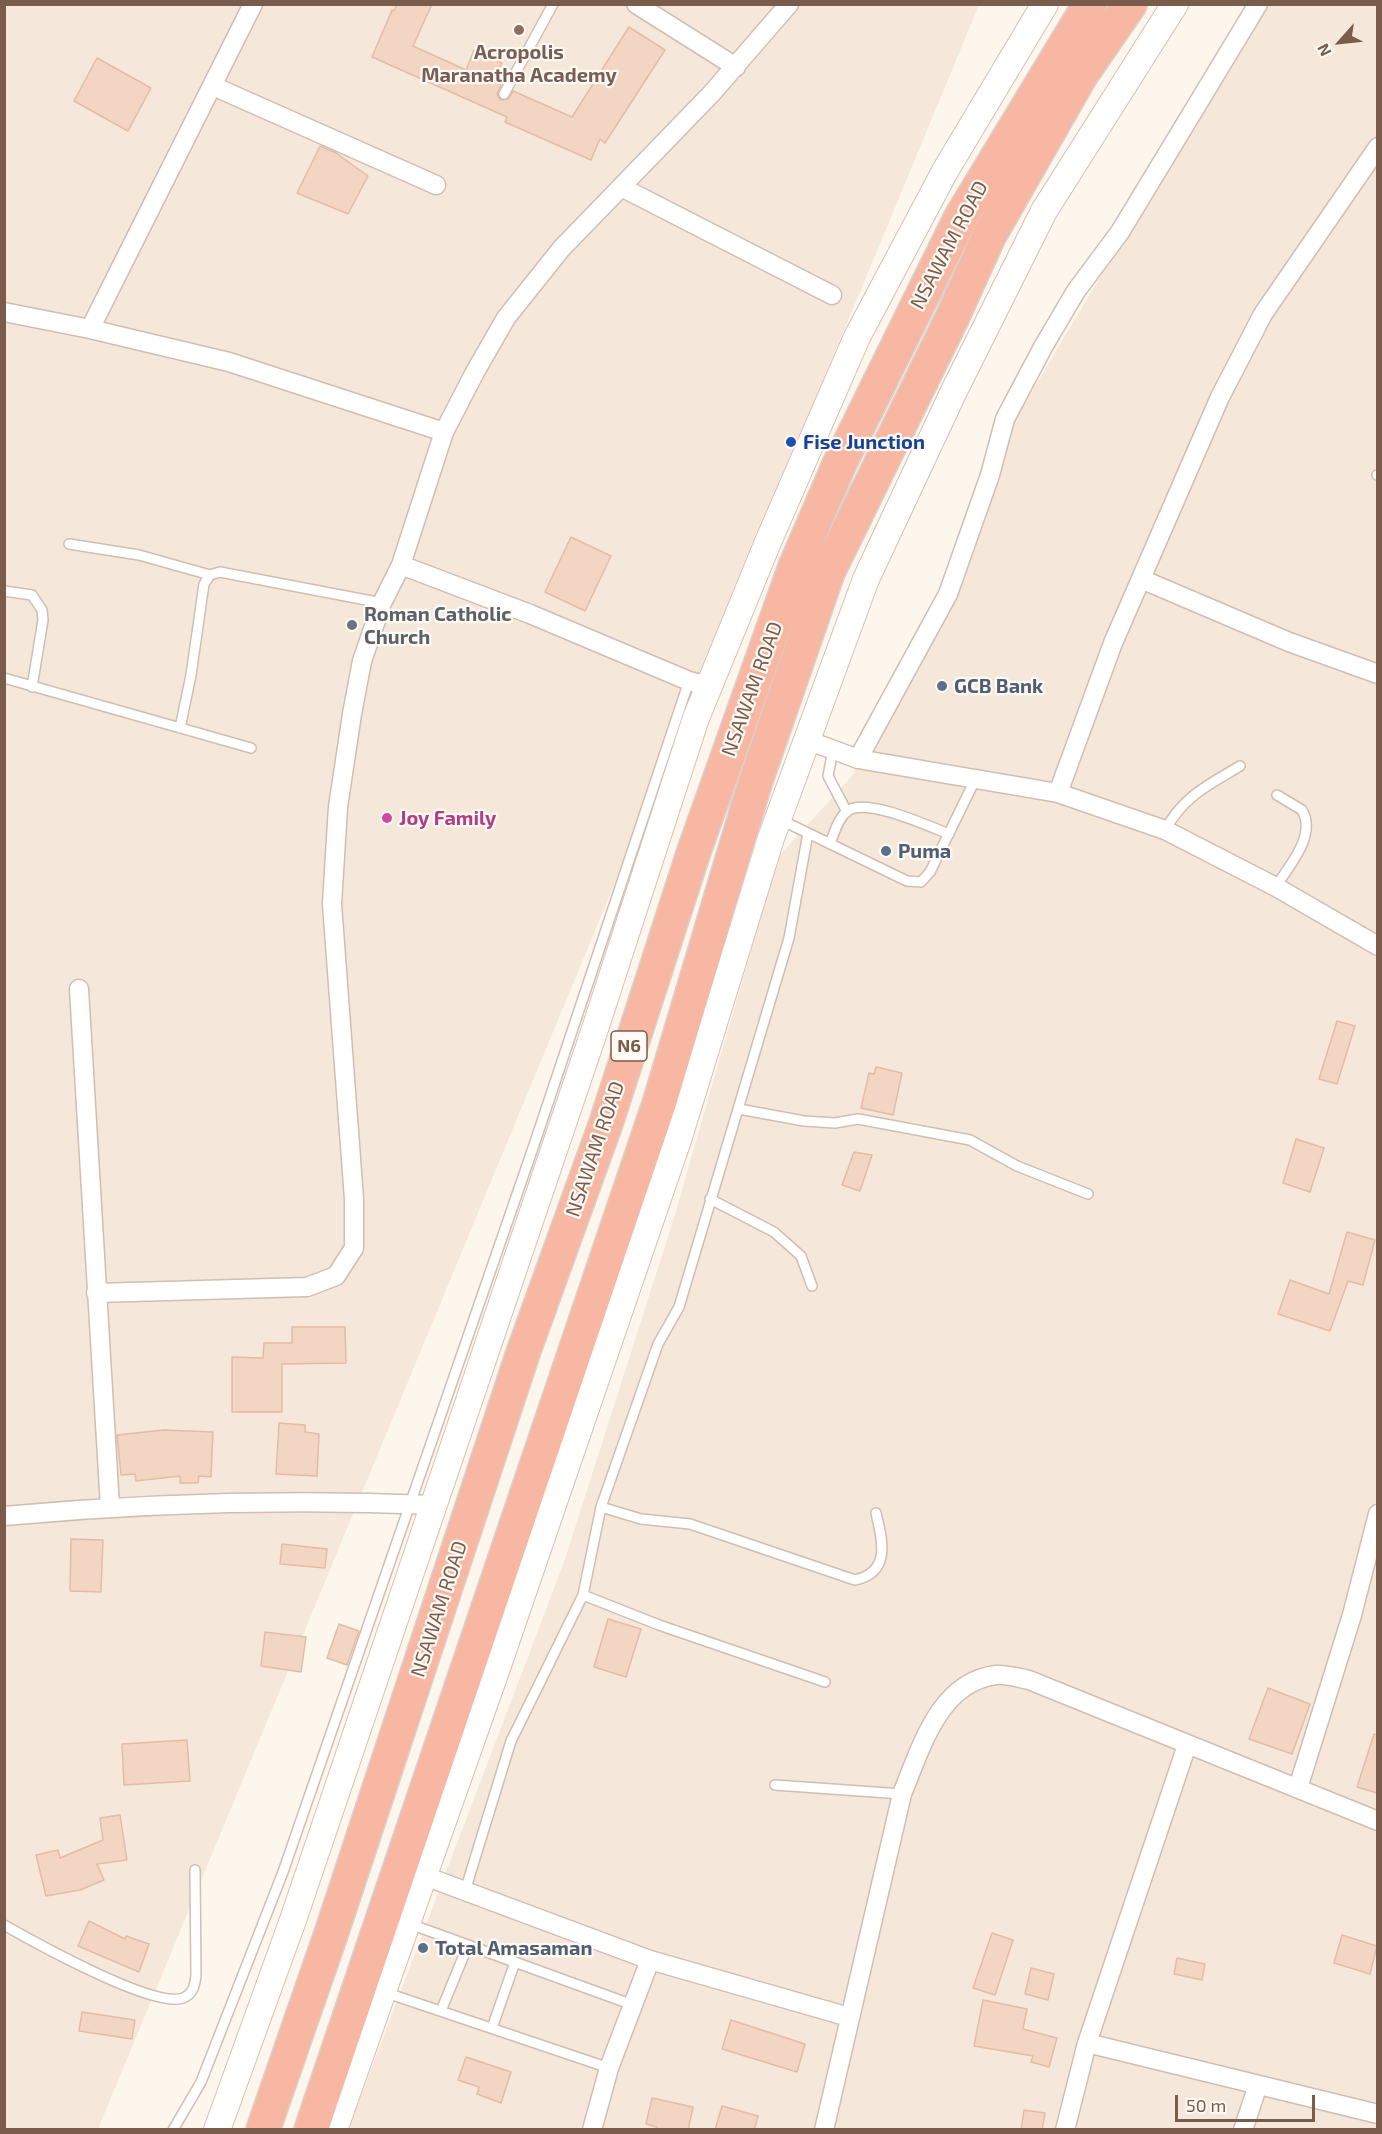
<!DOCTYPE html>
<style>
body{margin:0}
#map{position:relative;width:1382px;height:2134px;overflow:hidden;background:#fdf6ec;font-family:"Exo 2",sans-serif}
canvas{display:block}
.frame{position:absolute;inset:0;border:6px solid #7a5c4d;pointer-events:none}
.north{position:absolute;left:1310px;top:12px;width:60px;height:60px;-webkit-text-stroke:4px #fffaf3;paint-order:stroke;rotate:243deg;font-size:16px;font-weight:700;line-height:24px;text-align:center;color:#7a5c4d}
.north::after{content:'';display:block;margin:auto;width:21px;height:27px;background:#7a5c4d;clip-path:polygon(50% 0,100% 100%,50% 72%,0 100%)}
.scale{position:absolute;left:1175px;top:2095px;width:140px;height:27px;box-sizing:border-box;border:3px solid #7a5c4d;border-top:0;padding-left:8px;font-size:18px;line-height:21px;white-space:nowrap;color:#7a5c4d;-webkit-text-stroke:4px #fffaf3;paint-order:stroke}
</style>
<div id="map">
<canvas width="1382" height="2134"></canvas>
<div class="frame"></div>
<div class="north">N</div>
<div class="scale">50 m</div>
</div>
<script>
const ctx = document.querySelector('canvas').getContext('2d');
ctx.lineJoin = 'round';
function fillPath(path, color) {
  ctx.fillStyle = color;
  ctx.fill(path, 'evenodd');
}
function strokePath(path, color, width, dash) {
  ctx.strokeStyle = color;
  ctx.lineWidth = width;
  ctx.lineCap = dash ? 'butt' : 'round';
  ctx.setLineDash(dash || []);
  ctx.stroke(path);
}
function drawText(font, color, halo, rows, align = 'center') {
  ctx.font = font + ' "Exo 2",sans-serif';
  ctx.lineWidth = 4.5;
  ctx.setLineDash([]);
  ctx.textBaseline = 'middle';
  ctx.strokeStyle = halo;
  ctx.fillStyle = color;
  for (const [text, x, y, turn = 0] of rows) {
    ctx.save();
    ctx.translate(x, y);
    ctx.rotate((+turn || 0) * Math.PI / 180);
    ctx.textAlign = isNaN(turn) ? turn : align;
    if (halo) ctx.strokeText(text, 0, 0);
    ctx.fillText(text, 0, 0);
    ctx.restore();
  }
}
fillPath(new Path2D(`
 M5 5H979L98 2129 5 2130Z
 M1269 5H1377V2129L348 2130 564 1562 673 1221 778 857 851 777 957 591 1008 432 1116 250Z`), '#f5e8da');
const building = new Path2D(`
 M397 4H432L413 46 466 70 474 50 502 63 494 82 501 85 497 94 500 100 508 99 513 91 572 117 629 27 665 50 605 143 600 139 591 160 505 122 507 117 372 57 392 10 394 11Z
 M97 58 151 88 128 131 74 101Z
 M320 146 336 153 368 176 348 214 297 193Z
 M571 537 611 556 585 611 545 592Z
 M1337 1021 1355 1026 1337 1084 1319 1079Z
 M876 1067 902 1073 893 1115 861 1108 869 1073 874 1074Z
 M1296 1139 1324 1148 1310 1192 1283 1183Z
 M854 1152 872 1155 860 1191 842 1185Z
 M1347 1232 1375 1240 1363 1285 1348 1281 1330 1331 1278 1314 1290 1280 1329 1294Z
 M292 1327H345L346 1363 282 1364V1412H232V1357L263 1358 264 1343H292Z
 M279 1423 305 1425V1432L319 1434 317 1476 276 1474Z
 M164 1430 213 1432 211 1477 199 1476 198 1483H180V1476L136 1481 135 1474 121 1475 117 1435Z
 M71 1539 103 1540 101 1592 70 1591Z
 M282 1544 327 1549 325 1568 280 1564Z
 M608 1619 641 1629 626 1677 594 1667Z
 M339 1624 359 1631 347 1665 327 1658Z
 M265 1632 306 1637 301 1672 261 1666Z
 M1268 1688 1310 1704 1292 1754 1249 1739Z
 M1374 1734 1377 1735V1793L1357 1787Z
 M187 1740 190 1781 124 1785 122 1744Z
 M120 1815 127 1860 97 1864 104 1880 80 1890 46 1896 36 1855 58 1850 60 1858 103 1840 100 1818Z
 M89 1921 125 1939 126 1936 149 1944 139 1972 78 1946Z
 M992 1933 1013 1940 995 1995 973 1988Z
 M1342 1935 1377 1946 1370 1974 1334 1963Z
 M1177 1958 1205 1964 1202 1980 1174 1974Z
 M1031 1968 1054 1974 1048 2000 1025 1994Z
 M983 2000 1027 2009 1023 2029 1057 2038 1049 2067 1031 2062 1033 2056 974 2046Z
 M82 2012 135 2020 132 2039 79 2031Z
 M731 2020 805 2044 797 2072 722 2049Z
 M466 2057 511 2072 501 2103 477 2094 479 2087 458 2080Z
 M652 2098 693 2107 688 2130H657V2127L646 2124Z
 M722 2106 758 2116 754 2130H715Z
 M1024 2110 1045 2113 1042 2130H1021Z`);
fillPath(building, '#f3d5c3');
strokePath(building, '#e6bba3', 1.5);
const lane = new Path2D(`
 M504 94 553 4
 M1377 475H1378
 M69 544 139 555 210 575
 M4 591 32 595 42 610 43 620 32 687
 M4 678 251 748
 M180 728 191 675 204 584 210 575 220 572 382 603
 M833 750 828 776 847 812
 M781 820 907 881 921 882 930 872 975 780
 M1165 830C1185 795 1207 786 1240 766
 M830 844C834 833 838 819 847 811 866 797 928 826 949 834
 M1276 887C1289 865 1317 836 1302 810L1277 795
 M739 1109 804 1121 835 1123 858 1119 970 1140 1017 1166 1088 1194
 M710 1199 774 1232 801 1256 812 1286
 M601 1507 641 1519 690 1524 855 1580C892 1572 882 1539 876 1513
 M583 1595 659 1625 825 1682
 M775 1785 902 1794
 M465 1891 511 1741 583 1595 601 1507 658 1344 679 1307 789 938 808 833
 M410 1924 633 2005
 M4 1925C34 1942 154 2009 183 1998 193 1994 195 1985 196 1975L195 1870
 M384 1992 609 2068
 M441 2011 468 1945
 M492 2028 515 1962
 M173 2130 201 2082 283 1872 534 1145 689 681`);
const street = new Path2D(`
 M636 4 736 67
 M213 86 436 185
 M621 187 832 295
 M4 312 90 329 229 362 444 432
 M90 329 253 4
 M401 565 530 614 689 681 709 686
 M1141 579 1289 642 1378 674
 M807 740 858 759 1058 793 1165 830 1276 887 1378 946
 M858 759 948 594 990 475 1005 419 1043 347 1076 291 1120 232 1258 4
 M1058 793 1113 643 1220 397 1263 314 1378 147
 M79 989 110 1507
 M96 1293 307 1287 336 1276 354 1248V1199L332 904 338 807 352 714 362 661 382 603 401 565 444 432 475 372 506 318 561 249 712 93 789 4
 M4 1516C147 1503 291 1499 434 1505
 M1298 1788 1352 1615 1378 1514
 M422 1875 650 1960 849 2017
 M1087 2043 1378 2114
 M592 2130 609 2068 650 1960
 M824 2130 902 1794C921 1748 939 1682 996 1675 1006 1674 1019 1678 1029 1680L1378 1821
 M1065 2130 1087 2043 1187 1745
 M1243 2130 1258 2085`);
const secondary = new Path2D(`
 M217 2130 293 1920 594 1032 696 718 768 542 857 337 945 171 1045 4
 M334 2130 496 1671 679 1137 771 838 866 579 954 391 1044 211 1175 4`);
const highway = new Path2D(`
 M263 2130 332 1931 523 1353 606 1123 694 851 795 567 839 465 961 217 1090 4
 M311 2130 660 1101 755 783 828 572 952 318 989 236 1081 75 1130 4`);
strokePath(lane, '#d1beb0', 12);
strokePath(street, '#d1beb0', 21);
strokePath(secondary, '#d6c0b0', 28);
strokePath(highway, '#dad1cd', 36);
strokePath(lane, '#fff', 9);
strokePath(street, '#fff', 18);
strokePath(secondary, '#fff', 26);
strokePath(highway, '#f7b7a3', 33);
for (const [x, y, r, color] of [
 [519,30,6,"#8d6e63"],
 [791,442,6,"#1a4fb4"],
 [352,625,6,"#6b7280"],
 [942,686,6,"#5c6f8a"],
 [387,818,6,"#d1479c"],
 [886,851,6,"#5c6f8a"],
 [423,1948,6,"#5c6f8a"]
]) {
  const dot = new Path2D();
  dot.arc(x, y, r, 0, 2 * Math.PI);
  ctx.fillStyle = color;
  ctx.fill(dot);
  strokePath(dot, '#fffaf3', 2);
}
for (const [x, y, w] of [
 [629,1046,36]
]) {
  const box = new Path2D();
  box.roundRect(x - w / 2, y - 15, w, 30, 4.5);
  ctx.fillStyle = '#fffaf3';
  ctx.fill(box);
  strokePath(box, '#7a5c4d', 1.5);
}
drawText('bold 18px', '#7a5c4d', null, [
 ["N6",629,1046]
]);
drawText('bold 20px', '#785e54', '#fffaf3', [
 ["Acropolis",519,52],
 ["Maranatha Academy",519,75]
]);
drawText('20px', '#7a5c4d', '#fffaf3', [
 ["NSAWAM ROAD",949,245,-62],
 ["NSAWAM ROAD",752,689,-70],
 ["NSAWAM ROAD",595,1149,-71],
 ["NSAWAM ROAD",439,1609,-72]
]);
drawText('bold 20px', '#164399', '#fffaf3', [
 ["Fise Junction",803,442]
], 'left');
drawText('bold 20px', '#5b616d', '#fffaf3', [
 ["Roman Catholic",364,614],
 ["Church",364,637]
], 'left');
drawText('bold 20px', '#4e5e75', '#fffaf3', [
 ["GCB Bank",954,686],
 ["Puma",898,851],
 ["Total Amasaman",435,1948]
], 'left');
drawText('bold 20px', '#b23c85', '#fffaf3', [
 ["Joy Family",399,818]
], 'left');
</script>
